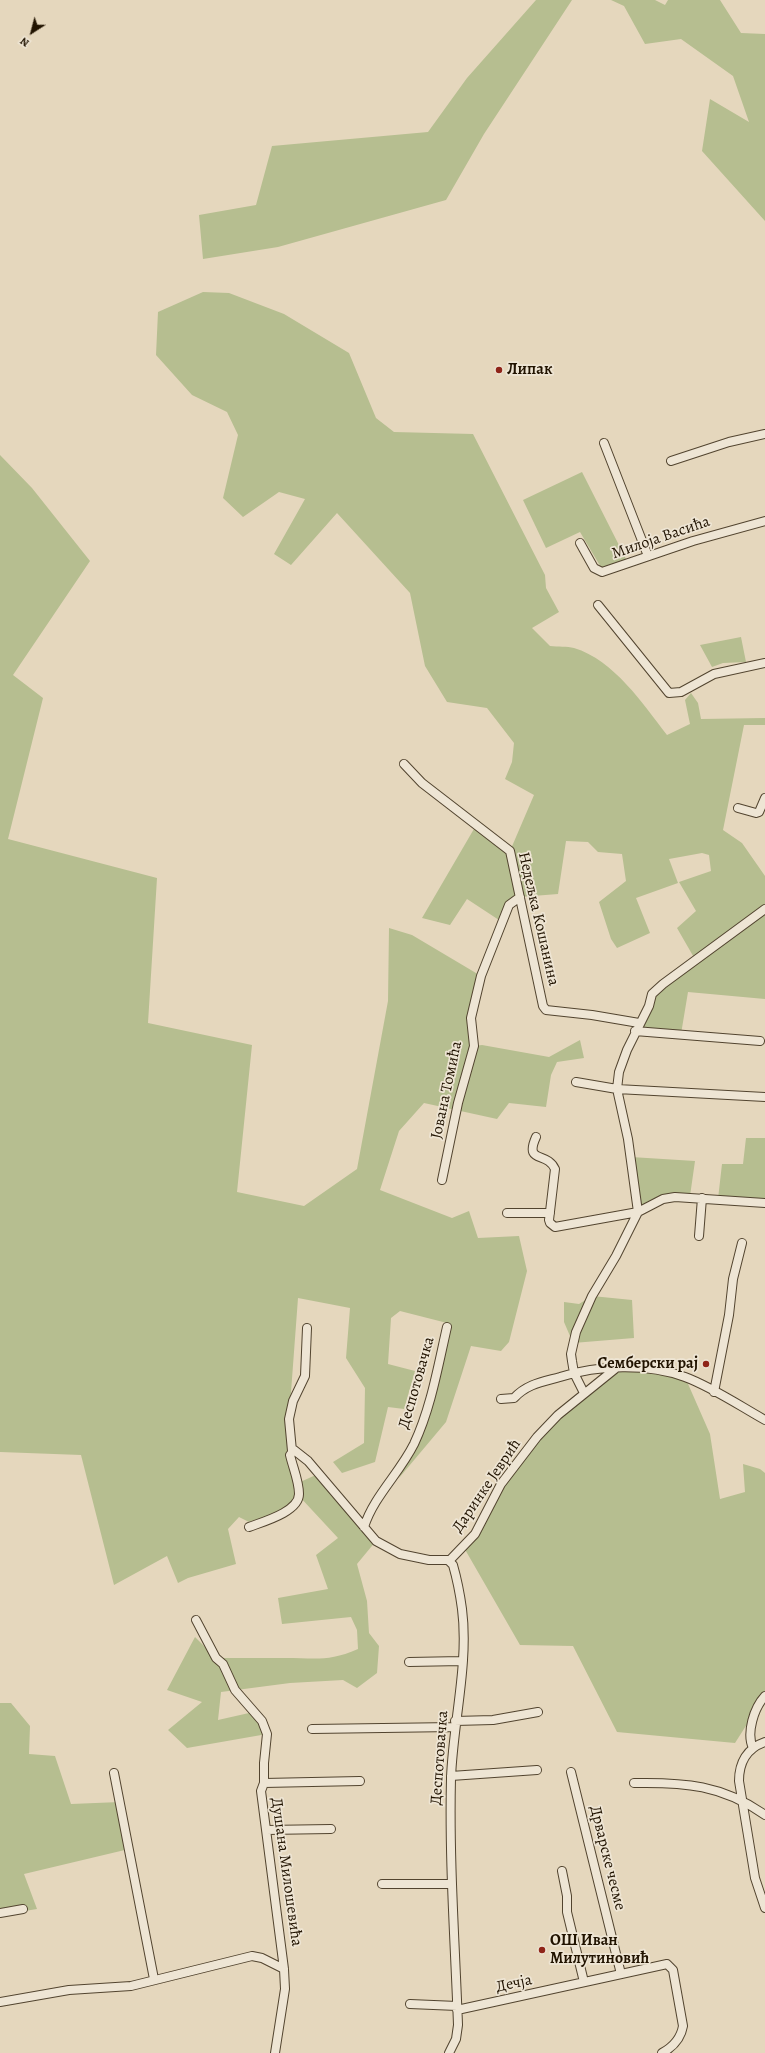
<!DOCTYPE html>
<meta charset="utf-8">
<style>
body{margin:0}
#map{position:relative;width:765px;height:2053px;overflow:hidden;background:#e5d7bd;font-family:Alegreya,serif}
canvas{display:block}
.north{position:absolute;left:12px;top:12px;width:40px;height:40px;-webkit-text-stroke:3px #eee5d4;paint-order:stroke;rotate:216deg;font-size:11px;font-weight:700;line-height:16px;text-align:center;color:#211300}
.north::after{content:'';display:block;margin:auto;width:14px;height:18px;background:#211300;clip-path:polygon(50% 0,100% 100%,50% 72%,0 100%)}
</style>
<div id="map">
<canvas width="765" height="2053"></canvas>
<div class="north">N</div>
</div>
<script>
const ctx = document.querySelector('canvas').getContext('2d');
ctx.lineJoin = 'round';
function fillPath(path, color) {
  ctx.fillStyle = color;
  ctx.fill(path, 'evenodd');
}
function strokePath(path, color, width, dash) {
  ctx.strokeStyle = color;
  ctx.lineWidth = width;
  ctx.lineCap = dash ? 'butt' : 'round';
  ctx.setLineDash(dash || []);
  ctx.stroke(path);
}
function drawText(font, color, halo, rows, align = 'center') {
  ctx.font = font + ' Alegreya,serif';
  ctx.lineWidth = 3.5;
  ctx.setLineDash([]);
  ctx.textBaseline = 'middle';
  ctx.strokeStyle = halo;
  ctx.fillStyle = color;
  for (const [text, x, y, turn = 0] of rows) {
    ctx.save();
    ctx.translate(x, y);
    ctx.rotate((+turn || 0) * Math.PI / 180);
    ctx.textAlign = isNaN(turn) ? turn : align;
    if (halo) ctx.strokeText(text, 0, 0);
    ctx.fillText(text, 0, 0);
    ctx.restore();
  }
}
fillPath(new Path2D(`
 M536 0H572L484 134 446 200 278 247 203 259 199 215 256 205 272 146 428 132 467 78Z
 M611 0H655L665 5 668 0H720L741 33 765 34V221L702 151 710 99 749 122 733 76 681 39 645 44 624 6Z
 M203 292 229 293 284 314 349 353 376 418 394 432 473 434 545 575 546 588 559 612 532 628 550 646C558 647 567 646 574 648 614 660 643 704 667 735L690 724 685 700 691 693 698 703 701 719 765 718V725H744L723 830 742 843 765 876V999L688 992 681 1034 635 1031 652 994 696 961 677 928 696 911 679 882 711 871 709 855 702 853 669 859 678 883 636 898 650 933 617 948 611 939 599 902 626 881 622 854 598 852 588 842 566 841 558 894 520 897 513 901 502 922 467 899 450 925 422 918 478 822 510 851 534 795 505 779 512 762 514 743 487 708 447 702 425 666 410 593 337 513 291 565 274 554 305 499 279 492 243 517 223 498 238 435 227 412 192 395 156 355 158 312Z
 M0 455 32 488 90 561 13 675 43 698 8 839 157 878 148 1023 252 1045 237 1192 304 1206 357 1169 388 1001 389 928 412 935 481 976 471 1018 474 1046 482 1045 549 1057 580 1040 584 1058 557 1062 551 1075 546 1107 509 1103 497 1119 424 1103 399 1131 380 1190 452 1218 469 1211 478 1238 519 1236 527 1271 509 1342 501 1351 471 1346 446 1422 399 1478 423 1414 451 1324 400 1311 391 1318 388 1364 415 1371 404 1409 388 1407 375 1462 342 1473 333 1462 364 1443 365 1388 346 1358 350 1308 298 1298 289 1419 298 1483 318 1474 376 1541 357 1564 367 1601 369 1633 379 1646 377 1673 357 1688 343 1680 290 1683 221 1692 218 1720 249 1713 262 1721 267 1734 187 1748 168 1730 202 1702 167 1690 195 1637 216 1658C239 1658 262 1658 285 1658 316 1658 328 1662 358 1649L357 1630 351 1617 282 1624 278 1598 328 1589 316 1555 338 1538 299 1496 289 1509 249 1522 239 1517 228 1529 236 1564 188 1578 178 1583 167 1556 114 1585 81 1455 0 1452Z
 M582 472 627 561 602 569 580 532 546 548 523 500Z
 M741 637 746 662 723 663 712 667 700 645Z
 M746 1138H765V1203L718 1199 722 1164H743Z
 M631 1157 695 1161 690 1196 675 1197 638 1212Z
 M592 1296 632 1300 634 1338 573 1343 564 1322V1302L579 1304Z
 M616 1368 685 1377 710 1434 720 1499 745 1492 743 1464 760 1469 765 1473V1696L735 1743 617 1732 573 1646 520 1645 463 1546 498 1490 537 1437Z
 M0 1703H11L30 1726 29 1754 55 1756 71 1804 120 1802 129 1849 24 1874 37 1909 0 1915Z`), '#b6be90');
const minor = new Path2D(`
 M604 443 648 556
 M671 461 729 442 765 434
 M580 543 594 568 602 572 693 541 765 521
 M598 605 669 693 681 692 714 674 765 663
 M404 764 422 783 510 851 543 1006 546 1010 592 1015 639 1023
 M738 808 756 813 759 812 765 798
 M635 1031 760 1041
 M576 1082 617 1089 765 1097
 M536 1137C524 1164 547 1151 555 1169L549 1220 550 1223 555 1227 638 1212 663 1199 675 1197 765 1203
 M442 1180 458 1103 474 1046 471 1018 481 976 509 905 520 897
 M507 1213H550
 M699 1236 702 1198
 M714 1392 729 1315 733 1279 742 1243
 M584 1393 574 1373 572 1361 571 1354 576 1332 592 1296 616 1256 638 1212 628 1139 617 1089 619 1072 627 1050 649 1006 652 994 663 984 765 909
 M501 1399 514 1398C527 1384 542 1382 560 1377 598 1365 647 1363 685 1377 712 1387 740 1406 765 1420
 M292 1451 289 1419 293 1401 305 1376 307 1328
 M249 1527C262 1522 299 1512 299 1494 299 1481 293 1468 290 1455L294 1450 308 1461 376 1541 400 1554 429 1560H448L453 1565C457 1579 460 1594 462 1609 469 1663 453 1723 451 1778 449 1860 455 1942 458 2025L456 2039 449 2053
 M364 1527C374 1496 399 1474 414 1444 431 1408 438 1366 447 1327
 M449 1561 475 1534 501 1484 537 1437 558 1415 615 1369
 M196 1620 216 1658 223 1664 235 1690 262 1721 267 1734 264 1763V1783L261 1791 284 1969 285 1989 275 2053
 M409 1662 462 1661
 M455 1721 493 1720 538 1712
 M312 1729 454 1727
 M765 1742C747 1748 739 1763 739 1781L755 1878 765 1908
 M753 1748C746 1733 754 1708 765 1696
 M571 1772 621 1974
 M114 1773 154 1979
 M451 1776 537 1770
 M264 1783 360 1781
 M634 1783C684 1782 723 1785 765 1815
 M266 1830 331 1829
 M562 1871 567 1896V1912L584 1982
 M382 1884H451
 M0 1913 23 1909
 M0 2002 69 1990 131 1986 252 1956 262 1958 284 1969
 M410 2004 457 2006
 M457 2010 667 1964 673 1970 683 2026C681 2038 673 2047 662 2053`);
strokePath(minor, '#52442f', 10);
strokePath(minor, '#eee5d4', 8);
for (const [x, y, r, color] of [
 [499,370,4,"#8f2418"],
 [706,1364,4,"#8f2418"],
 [542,1950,4,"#8f2418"]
]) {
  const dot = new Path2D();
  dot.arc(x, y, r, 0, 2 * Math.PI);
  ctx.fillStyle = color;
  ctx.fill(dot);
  strokePath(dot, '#eee5d4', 1.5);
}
drawText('bold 16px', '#211300', '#eee5d4', [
 ["Липак",507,370],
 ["Семберски рај",698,1364,"right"],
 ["ОШ Иван",550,1941],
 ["Милутиновић",550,1959]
], 'left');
drawText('16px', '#211300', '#eee5d4', [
 ["Милоја Васића",661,538,-19],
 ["Недељка Кошанина",538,919,77],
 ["Јована Томића",447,1090,-78],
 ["Деспотовачка",417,1383,-74],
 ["Даринке Јеврић",487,1486,-56],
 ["Деспотовачка",440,1758,-86],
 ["Дрварске чесме",607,1858,76],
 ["Душана Милошевића",286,1872,82],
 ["Дечја",514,1984,-12]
]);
</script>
